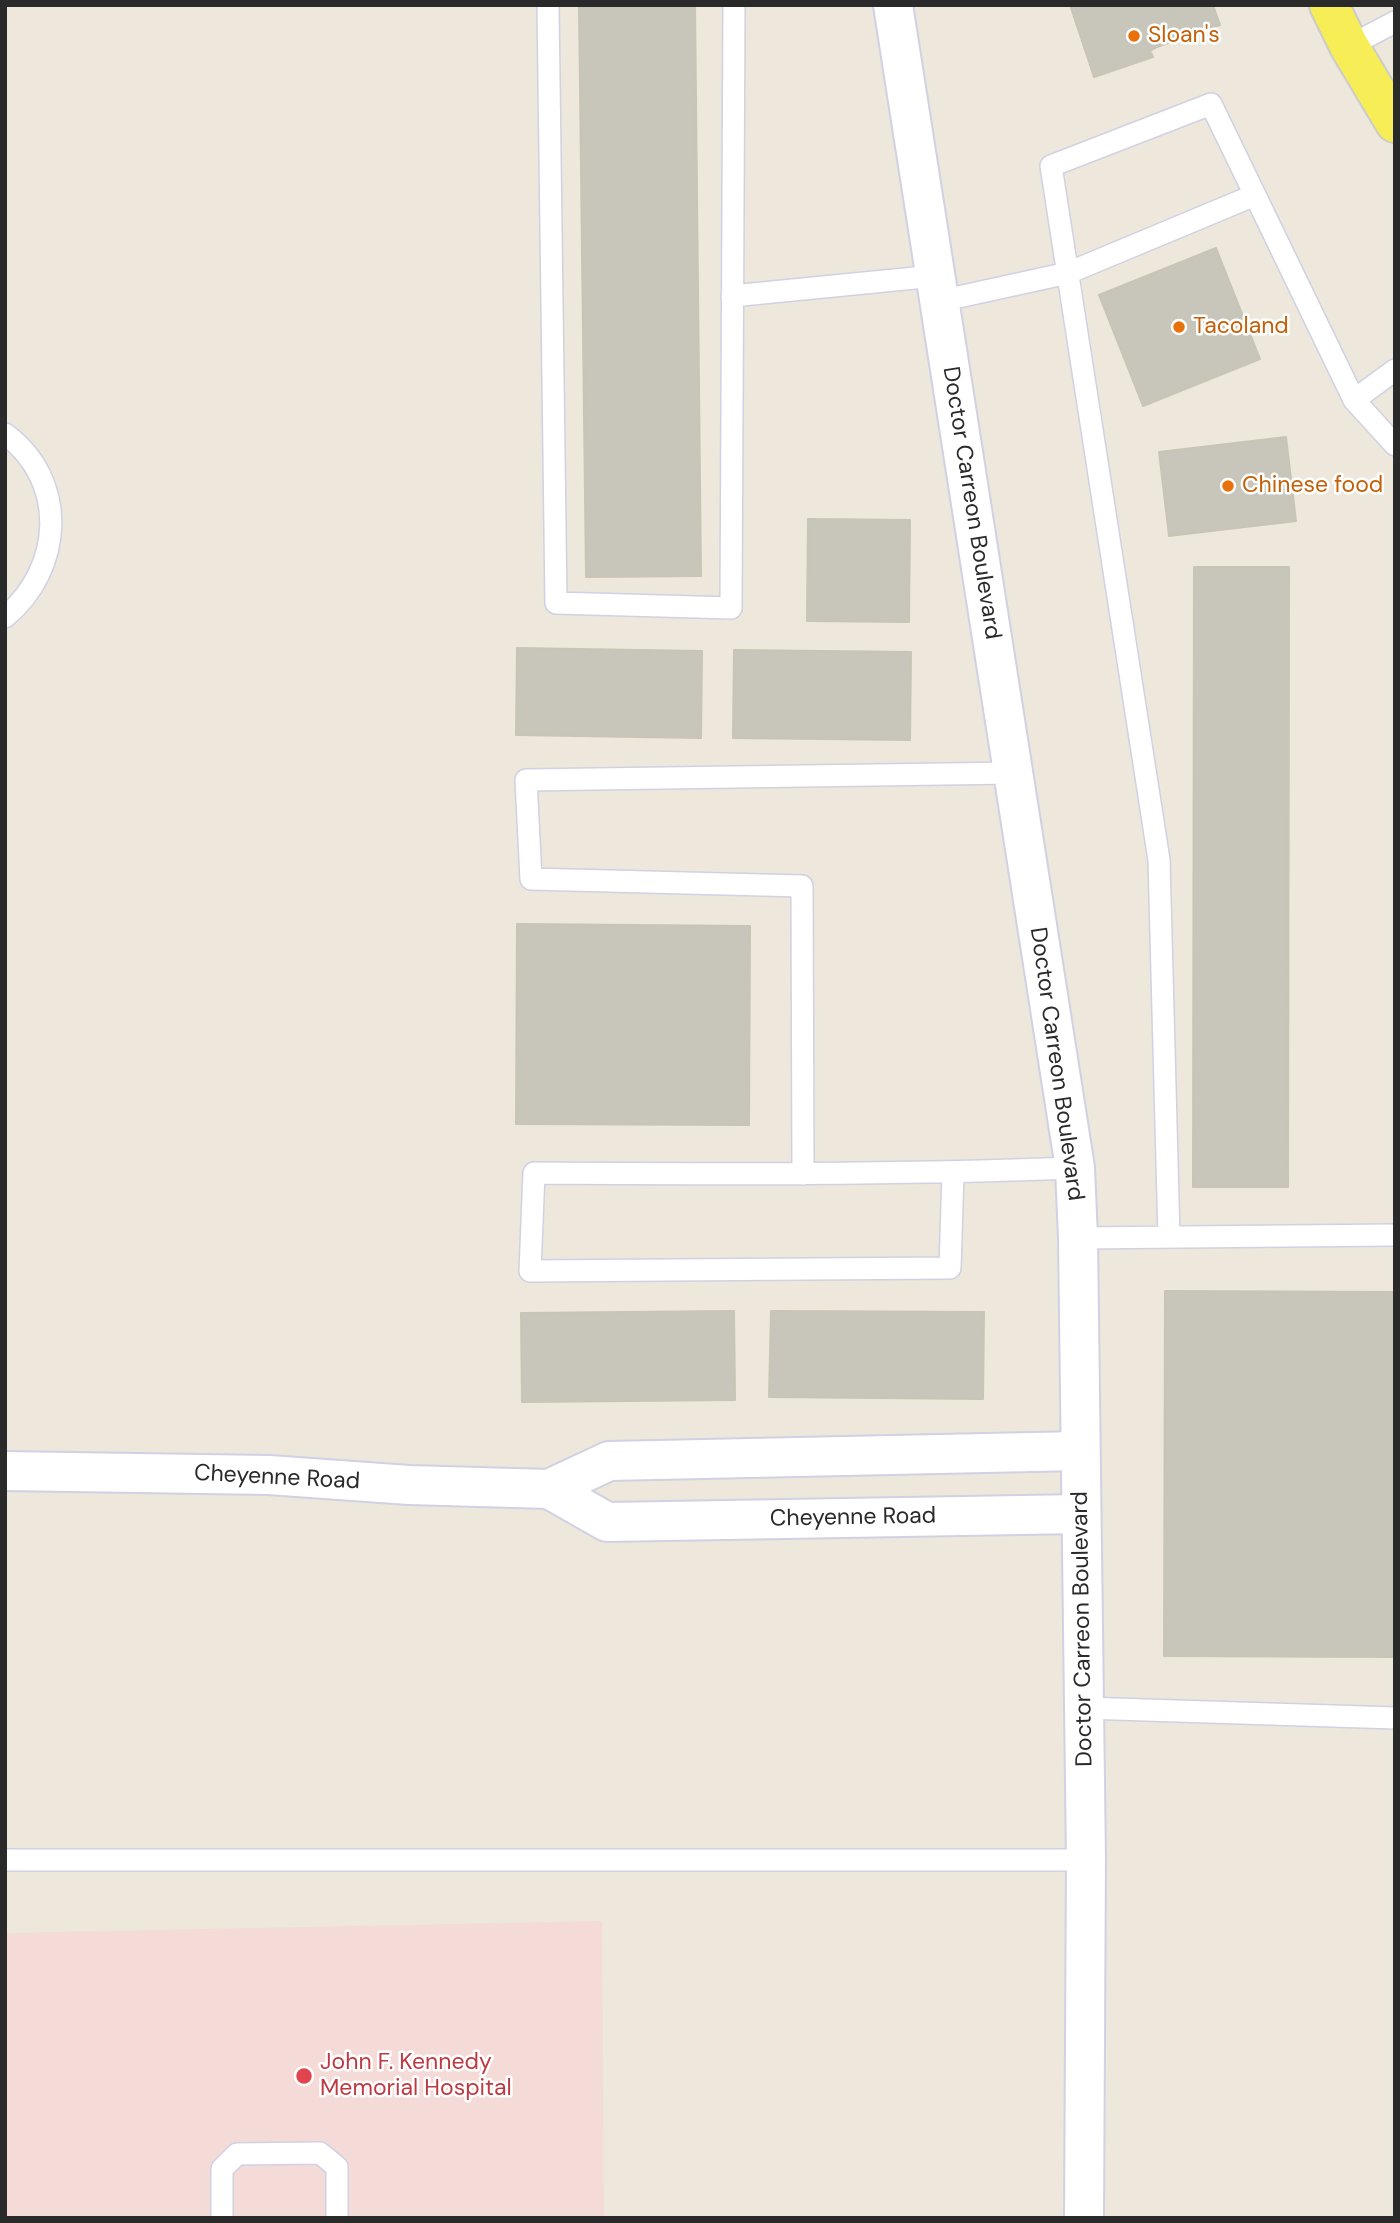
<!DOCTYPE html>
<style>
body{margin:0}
#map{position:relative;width:1400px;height:2223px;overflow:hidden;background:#ede8db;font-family:"DM Sans",sans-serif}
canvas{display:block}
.frame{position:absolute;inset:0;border:7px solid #2a2a2a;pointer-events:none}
</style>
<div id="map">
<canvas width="1400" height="2223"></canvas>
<div class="frame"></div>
</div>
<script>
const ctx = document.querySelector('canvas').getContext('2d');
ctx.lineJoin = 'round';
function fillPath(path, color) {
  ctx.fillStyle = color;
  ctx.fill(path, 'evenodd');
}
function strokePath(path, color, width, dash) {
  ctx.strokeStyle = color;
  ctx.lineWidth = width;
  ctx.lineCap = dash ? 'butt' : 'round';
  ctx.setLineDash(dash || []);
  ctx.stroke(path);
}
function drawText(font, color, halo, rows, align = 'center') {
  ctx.font = font + ' "DM Sans",sans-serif';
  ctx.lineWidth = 5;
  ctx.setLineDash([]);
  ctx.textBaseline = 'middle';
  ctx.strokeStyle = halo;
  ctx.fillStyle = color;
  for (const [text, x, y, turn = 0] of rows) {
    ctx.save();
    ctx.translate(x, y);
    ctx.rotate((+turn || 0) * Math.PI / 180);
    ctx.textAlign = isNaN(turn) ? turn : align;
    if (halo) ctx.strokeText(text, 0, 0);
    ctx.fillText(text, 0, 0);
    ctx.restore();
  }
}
fillPath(new Path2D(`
 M602 1921 604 2218H5V1933Z`), '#f4dbd8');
const building = new Path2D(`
 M579 5H695L701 576 586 577Z
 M1070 5H1213L1220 25 1157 47 1150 51 1153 57 1094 77Z
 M1216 248 1260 359 1143 406 1099 295Z
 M1286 437 1296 521 1169 536 1159 452Z
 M808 519 910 520 909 622 807 621Z
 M1194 567H1289L1288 1187H1193Z
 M517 648 702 651 701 738 516 735Z
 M734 650 911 652 910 740 733 738Z
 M517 924 750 926 749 1125 516 1124Z
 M1165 1291 1395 1292V1657L1164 1656Z
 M734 1311 735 1400 522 1402 521 1313Z
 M771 1311 984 1312 983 1399 769 1397Z`);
fillPath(building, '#c8c5bb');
strokePath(building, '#c8c5b5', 2);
const service = new Path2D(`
 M548 5 556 603 731 608 734 5
 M1349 46 1395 22
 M732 296 935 276
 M940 301 1068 273 1255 195 1354 400 1395 445
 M1354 400 1395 370
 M5 434C69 481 63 569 5 617
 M953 1173 950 1268 530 1271 534 1173C714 1174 894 1175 1075 1168
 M803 1174 802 886 531 879 526 780 1013 773
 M1169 1237 1159 860 1051 166 1211 104 1255 195
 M1078 1238 1395 1235
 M1084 1708 1395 1718
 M5 1860H1086
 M222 2218V2169L237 2154 320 2153 337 2167V2218`);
const minor = new Path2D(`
 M5 1471 269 1475 409 1485 549 1489 609 1461 1080 1451
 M549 1489 607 1522 1081 1514`);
const secondary = new Path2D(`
 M893 5 1075 1168 1078 1238 1086 1860 1084 2218`);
const primary = new Path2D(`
 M1329 5 1349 46 1395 123`);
strokePath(service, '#d0d1e4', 24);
strokePath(minor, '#d0d1e4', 42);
strokePath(secondary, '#d0d1e4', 42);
strokePath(primary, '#ccc', 42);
strokePath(service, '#fff', 21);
strokePath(minor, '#fff', 38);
strokePath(secondary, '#fff', 38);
strokePath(primary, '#f6ed57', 38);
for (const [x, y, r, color] of [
 [1134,36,7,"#e8710a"],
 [1179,327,7,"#e8710a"],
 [1228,486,7,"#e8710a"],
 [304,2076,9,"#e0444e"]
]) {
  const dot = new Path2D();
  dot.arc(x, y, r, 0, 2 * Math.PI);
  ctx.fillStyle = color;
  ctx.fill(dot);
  strokePath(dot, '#fff', 2.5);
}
drawText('23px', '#c56008', '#fff', [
 ["Sloan's",1148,36],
 ["Tacoland",1193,327],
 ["Chinese food",1242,486]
], 'left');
drawText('23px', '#2a2a2a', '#fff', [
 ["Doctor Carreon Boulevard",971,503,81],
 ["Doctor Carreon Boulevard",1056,1064,82],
 ["Cheyenne Road",277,1478,3],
 ["Cheyenne Road",853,1518,-1],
 ["Doctor Carreon Boulevard",1083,1629,-91]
]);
drawText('23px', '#be3a42', '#fff', [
 ["John F. Kennedy",320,2063],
 ["Memorial Hospital",320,2089]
], 'left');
</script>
